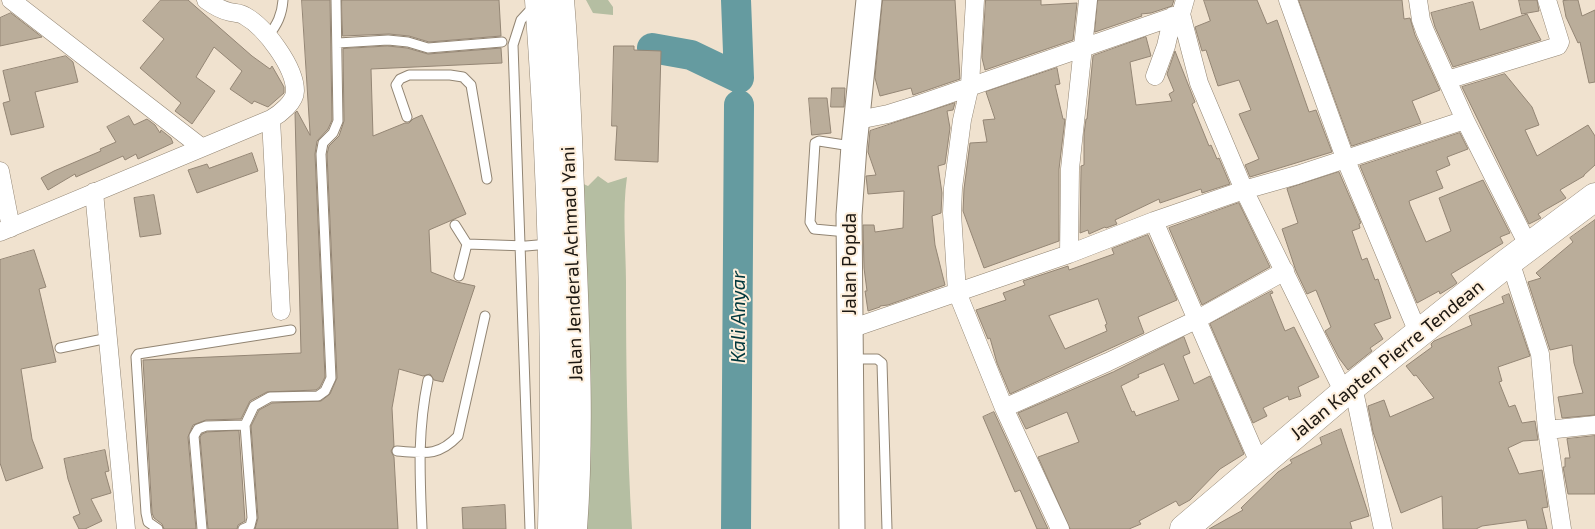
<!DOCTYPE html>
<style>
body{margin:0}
canvas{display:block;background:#f0e2cf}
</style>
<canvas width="1595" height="529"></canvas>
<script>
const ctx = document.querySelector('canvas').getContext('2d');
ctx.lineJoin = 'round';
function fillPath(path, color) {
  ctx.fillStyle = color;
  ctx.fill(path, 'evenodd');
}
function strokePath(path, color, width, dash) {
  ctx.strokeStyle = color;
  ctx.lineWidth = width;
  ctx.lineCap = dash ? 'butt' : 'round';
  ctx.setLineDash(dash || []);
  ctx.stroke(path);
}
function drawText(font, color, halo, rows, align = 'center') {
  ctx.font = font + ' "Exo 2",sans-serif';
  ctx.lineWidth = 4;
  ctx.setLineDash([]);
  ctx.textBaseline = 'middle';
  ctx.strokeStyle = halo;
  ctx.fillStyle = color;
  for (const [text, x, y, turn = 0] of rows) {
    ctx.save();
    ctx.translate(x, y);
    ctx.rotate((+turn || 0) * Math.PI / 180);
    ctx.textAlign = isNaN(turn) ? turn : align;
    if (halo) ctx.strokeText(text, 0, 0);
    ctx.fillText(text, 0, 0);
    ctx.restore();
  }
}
fillPath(new Path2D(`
 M586 0H608L613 7V15L593 13Z
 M598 176 608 183 627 177C622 211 626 248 626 283 626 365 627 447 632 529H582L577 181 588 186Z`), '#b5bea2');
strokePath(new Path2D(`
 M652 48 691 55 739 78 736 0
 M736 529 739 105`), '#659ba0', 30);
const building = new Path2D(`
 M161 0H188L252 56 270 69 272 66 284 87V93L268 107 254 101 252 104 230 89 242 71 214 47 196 77 215 91 192 124 175 111 181 103 140 68 164 39 143 21Z
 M302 0H330L332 120 328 129 317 141 315 154 325 377 320 387 316 390 267 392 250 401 241 419 206 420 193 425 188 437 196 529H164L162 524 154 518 152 513 143 360 301 353 295 113 297 111 310 135Z
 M342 0H499L501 36 429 42 409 36 389 34 343 36Z
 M883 0H955L960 79 913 95 911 88 880 96 875 78Z
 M986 0H1041V5L1077 3 1073 40 985 70 982 58Z
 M1098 0H1174L1172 6 1151 13 1141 14 1142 16 1095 32Z
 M1204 0H1257L1267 24 1277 20 1309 112 1316 110 1332 152 1250 177 1245 165 1259 159 1239 114 1251 110 1239 80 1218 86 1206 50 1202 51 1195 27 1210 21Z
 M1299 0H1402L1404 19 1410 18 1415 35 1440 90 1412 101 1421 123 1352 146Z
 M1519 0H1537L1539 11 1522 14Z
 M1570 0H1578L1582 16 1595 10V82L1589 83 1580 42 1578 43 1566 17 1563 1Z
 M1473 2 1480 30 1527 14 1541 40 1453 67 1435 27 1431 13Z
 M11 13 42 37 0 46V18Z
 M1146 37 1151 56 1130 62 1136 105 1172 101 1169 94 1174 91 1167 74 1175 51 1195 102 1192 104 1209 146 1211 145 1217 159 1219 158 1230 184 1202 193 1201 189 1160 203 1159 199 1115 220 1117 224 1106 228 1105 227 1089 234 1088 230 1080 233 1081 170V166L1084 165V134L1086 119H1087L1093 56Z
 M388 46 407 48 428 54 501 48 502 63 371 69 373 136 405 123H409L413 119 422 115 466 214 429 230 431 272 457 282 475 286 443 382 434 380 430 374 423 376 399 369 392 408 394 446 391 451 394 457 398 529H255L258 518 251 426 259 410 272 403 321 401 330 394 337 378 327 154 329 146 339 136 344 121 343 49Z
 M614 46H634V50L661 51 658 162 615 160 617 126H612Z
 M66 56 73 62 78 82 35 92 44 127 11 135 3 103 10 101 3 71Z
 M1057 68 1060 84 1055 85 1063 119H1065L1059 169V241L984 268 963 211 964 189 970 143 987 142 983 120 995 119 986 92Z
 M1505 74 1532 107 1539 125 1525 130 1537 156 1588 125 1595 136V165L1584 175V176L1560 190 1566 198 1538 214 1541 218 1529 224 1462 87Z
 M832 88H845L844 107H831Z
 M809 98H827L831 133 812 135Z
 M955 103 953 110 947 111 950 128 945 164 938 166 942 193 941 213 932 216 935 245 945 285 888 305 880 306V307L868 311 865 291H867L864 268 863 225H874L875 232 903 228 904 191 868 194 866 176 876 175 868 152 870 131Z
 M129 116 134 125 147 119 155 125 160 133 161 130 171 138 173 143 138 159 136 154 125 160 123 156 76 177 75 174 48 190 41 178 54 171 101 151 100 149 116 142 107 127Z
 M1460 133 1468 149 1447 157 1450 165 1436 171 1443 188 1409 201 1410 205 1426 242 1451 231 1439 198 1483 180 1510 233 1500 237 1503 243 1451 274 1457 283 1453 286 1440 294 1439 291 1417 303 1360 166Z
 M252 153 258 171 197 193 188 170 207 164 209 168Z
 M1339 172 1361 223 1359 224 1360 228 1352 231 1362 260 1367 258 1375 280 1378 279 1391 318 1374 324 1383 339 1370 348 1372 351 1348 370 1339 358 1325 331 1331 327 1316 290 1307 294 1296 271 1282 229 1298 223 1287 189Z
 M154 195 161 234 140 237 134 198Z
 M1239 203 1270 267 1202 305 1169 228Z
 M1595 220V415L1562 418 1558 397 1583 393 1574 363 1572 345 1550 350 1528 282 1541 278 1536 273 1573 242 1570 238Z
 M1148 235 1177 300 1138 317 1144 333 1010 394 997 363 990 338 988 339 976 310 1006 300 1003 293 1025 285 1023 281 1068 266 1069 270 1114 254 1112 249ZM1098 299 1107 324 1105 325 1107 331 1065 349 1049 316Z
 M34 250 46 287 39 289 56 362 21 369 32 439 43 468 6 481 0 463V260Z
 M1272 291 1273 293 1270 294 1285 331 1294 327 1319 377 1298 387 1301 396 1289 400 1288 396 1263 408 1267 416 1253 423 1210 324Z
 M1509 294 1530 356 1498 367 1502 381 1499 382 1509 407 1515 405 1522 423 1535 421 1538 440 1523 441 1508 448 1519 474 1542 470 1548 507 1542 508 1547 529H1528L1526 520 1482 526 1476 529H1443L1442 496 1401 513 1373 432 1368 406 1384 400 1390 417 1434 398 1416 375 1414 376 1406 366 1432 347 1431 344 1434 341 1472 325 1469 316 1504 303 1502 297Z
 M1184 337 1190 353 1183 356 1194 384 1210 376 1244 454 1220 469 1190 500 1179 506 1176 501 1139 521 1141 524 1129 529H1070L1038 457 1079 442 1067 412 1026 429 1018 413 1113 372ZM1164 364 1179 400 1136 416 1134 411 1132 412 1121 386 1139 377 1138 375Z
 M994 412 1048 529H1037L1020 490 1015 492 983 417Z
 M1341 429 1369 516 1350 522 1352 529H1209L1243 510 1241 508 1278 472 1292 463 1290 460 1322 444 1320 438Z
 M239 431 245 521 238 525 237 529H208L200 437 202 434 207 432Z
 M1595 436V494H1568L1563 467H1565V458H1570L1567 439Z
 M105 450 109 471 105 472 111 493 91 499 102 521 85 529H79L73 517 80 514 68 479 64 459Z
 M505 505 506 529H463L462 508Z`);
fillPath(building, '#baad9a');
strokePath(building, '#948675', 1);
const lane = new Path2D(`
 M268 36C277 25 282 15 283 0
 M338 43 388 40 408 42 428 48 502 42
 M407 117 396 85 400 79 409 75H450L463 77 471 85 487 179
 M455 225 467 244 459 276
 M847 232 814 229 810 222 815 143 819 141 851 146
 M467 244 526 246 549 244
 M60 348 108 338
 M853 359H877L882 363 887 529
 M245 425 254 406 270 397 318 396 325 391 331 378 321 154 323 143 333 133 338 121 336 0
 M397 451C424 453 438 457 458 436L485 316
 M158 529 148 522 146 513 136 357 138 354 291 330
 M202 529 194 436 198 429 206 426 245 425 252 518 250 526 243 529
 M422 529C420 476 417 433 428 380
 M530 529 513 45 521 20 534 6`);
const street = new Path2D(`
 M11 0 201 147
 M975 0 970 85 962 120 953 188 952 213 957 292 1004 408 1060 529
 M1185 0 1181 14 1199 83 1244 190 1344 393
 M1288 0 1345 158 1419 335
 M1418 0 1421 20 1425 31 1465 120 1529 247
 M1155 76 1166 46 1173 16
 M1447 80 1558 46 1560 42 1547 0
 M271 119 281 311
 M858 120 888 114 920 104 1181 14
 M0 171 11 228
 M94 192 126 529
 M1154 221 1260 465
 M0 232 271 119C280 114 295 102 295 91 295 67 265 27 245 16 241 13 235 13 230 12 221 10 214 6 206 0
 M1069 254 1070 169 1088 0
 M1510 261 1540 354 1547 430 1562 529
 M850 329 1069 254 1154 221 1244 190 1297 175 1465 120
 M1353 386 1383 529
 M1004 408 1108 362 1196 320 1285 271
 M1547 430 1595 425`);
const secondary = new Path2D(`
 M852 529 849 215 854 146 869 0`);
const primary = new Path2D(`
 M539 0C552 176 557 353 552 529
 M560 0C567 82 569 164 572 245 576 340 580 435 573 529`);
const highway = new Path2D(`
 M1184 529 1344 393 1507 263 1595 197`);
strokePath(lane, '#928573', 11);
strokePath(street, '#928573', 19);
strokePath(secondary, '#928573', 27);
strokePath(primary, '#928573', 29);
strokePath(highway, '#928573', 29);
strokePath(lane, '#fff', 9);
strokePath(street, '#fff', 18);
strokePath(secondary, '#fff', 25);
strokePath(primary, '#fff', 28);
strokePath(highway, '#fff', 28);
drawText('19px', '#1c1711', '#feefdc', [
 ["Jalan Jenderal Achmad Yani",572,264,-92],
 ["Jalan Popda",850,264,-90],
 ["Jalan Kapten Pierre Tendean",1387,360,-39]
]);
drawText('italic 20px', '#00373c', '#feefdc', [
 ["Kali Anyar",738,317,-90]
]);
</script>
